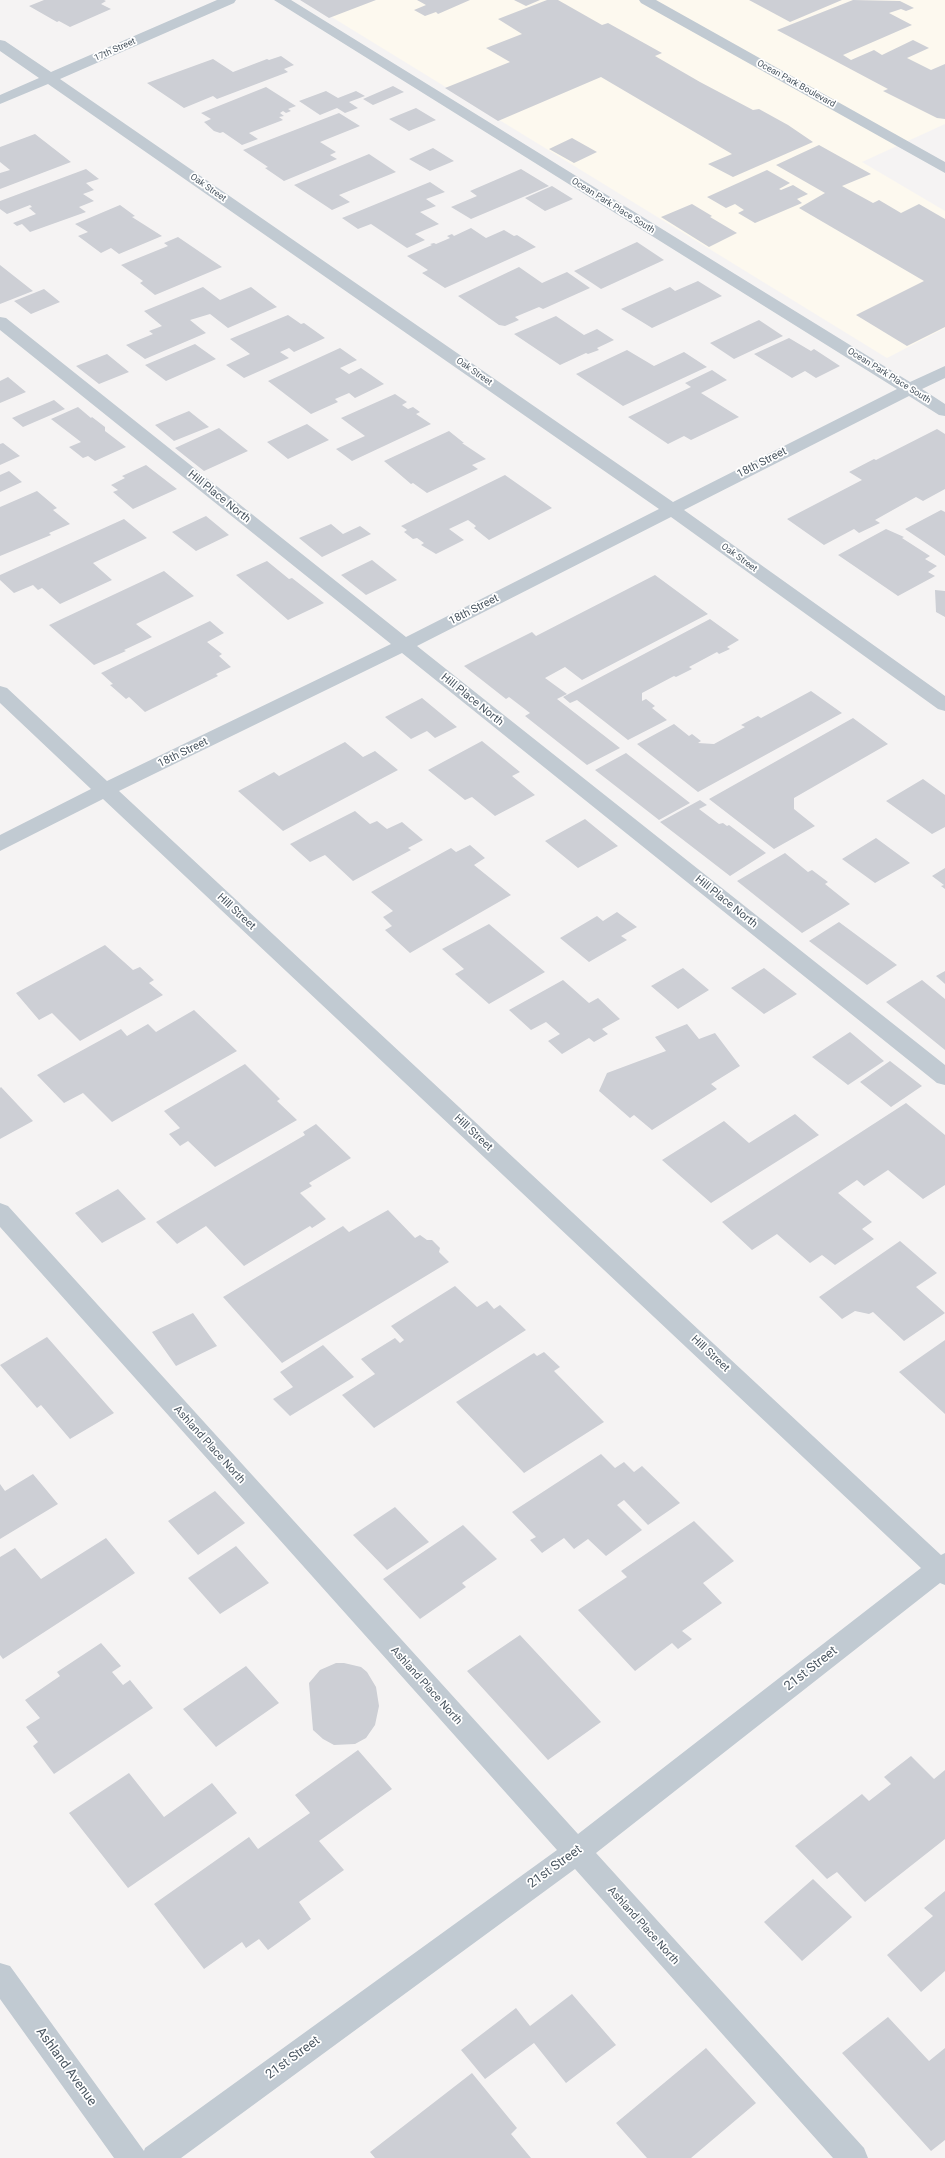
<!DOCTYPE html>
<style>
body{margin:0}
canvas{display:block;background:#f5f3f3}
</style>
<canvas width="945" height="2158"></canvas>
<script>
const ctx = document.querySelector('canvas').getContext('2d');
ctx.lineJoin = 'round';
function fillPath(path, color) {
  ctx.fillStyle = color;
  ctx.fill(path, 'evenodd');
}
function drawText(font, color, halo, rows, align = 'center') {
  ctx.font = font + ' Roboto,sans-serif';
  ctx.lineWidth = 3.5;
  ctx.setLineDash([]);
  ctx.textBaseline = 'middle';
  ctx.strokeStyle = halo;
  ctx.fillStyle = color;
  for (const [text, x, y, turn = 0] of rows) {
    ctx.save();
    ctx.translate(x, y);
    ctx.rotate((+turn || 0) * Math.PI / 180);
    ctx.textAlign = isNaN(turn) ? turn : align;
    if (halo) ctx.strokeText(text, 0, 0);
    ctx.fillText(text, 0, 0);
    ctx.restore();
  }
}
fillPath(new Path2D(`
 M304 0H945V124L862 162 945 211V328L887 358Z`), '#fdf9ef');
fillPath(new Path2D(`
 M44 0H104L106 1 101 4 111 9 70 27 59 21 57 22 29 6Z
 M300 0H376L329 18Z
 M417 0H470L438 14 436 12 425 16 414 10 426 5Z
 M514 0H540L526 6Z
 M547 0H558L602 25 608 23 662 53 655 56 700 82 753 110 759 109 788 125 813 142 733 177 708 164 732 154 601 77 498 121 445 88 510 62 486 48 522 34 498 19Z
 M749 0H842L790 22Z
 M853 0 900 1 914 8 906 11 901 9 889 13 912 25 843 55 851 60 874 50 882 55 913 40 929 48 907 58 931 70 945 64V119L937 118 883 91 888 89 777 30Z
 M281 56 294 65 284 69 288 72 217 99 213 96 184 108 147 83 213 59 233 72 267 59 269 60Z
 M393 86 404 92 373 105 363 99Z
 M266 87 296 106 288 109 291 111 286 113 283 111 280 113 284 116 279 117 283 120 249 133 258 139 242 145 223 132 220 133 214 131 204 122 211 119 201 113Z
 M326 91 338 98 356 91 365 96 349 102 358 108 345 113 337 108 320 115 299 101Z
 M416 108 436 120 409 131 389 119Z
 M339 113 360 126 320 142 336 152 330 155 337 159 284 181 265 168 268 167 243 150Z
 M35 134 71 162 0 189V173L10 170 0 162V147Z
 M572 138 597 152 574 163 549 149Z
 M819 145 871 174 842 186 873 203 879 200 901 213 919 204 945 219V327L907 346 856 315 924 281 799 208 825 193 776 165Z
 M433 148 454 161 430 171 409 159Z
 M369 154 396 172 339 195 350 202 332 210 294 185Z
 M86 169 99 179 86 183 94 190 83 194 94 201 79 207 86 212 30 232 22 224 17 226 13 223 36 214 29 208 32 207 30 205 7 214 0 209V201Z
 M521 169 549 186 471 219 451 207 477 196 470 191Z
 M767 170 790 183 779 189 781 190 793 185 808 194 797 199 802 203 755 223 738 213 744 210 735 204 726 208 707 197Z
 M430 182 445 192 426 199 436 206 420 212 439 224 415 234 425 240 407 248 371 224 358 229 342 218Z
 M552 186 573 199 545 211 525 198Z
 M692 204 712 216 710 217 737 233 709 247 661 217Z
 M120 205 135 216 132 217 162 236 119 254 111 248 101 253 78 236 88 232 75 224Z
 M471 228 486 238 504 230 514 236 517 235 536 247 445 288 422 273 428 270 407 256 432 245 430 244 434 243 436 244 450 238 447 236 452 234 454 236Z
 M178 237 222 267 155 295 140 283 143 281 121 265 168 246 164 243Z
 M637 242 664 260 601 289 574 271Z
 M0 265 33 291 0 304Z
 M519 267 542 283 567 272 590 288 543 309 539 307 515 317 519 320 505 326 499 325 458 296Z
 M698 281 722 296 652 328 621 309 670 287 675 291Z
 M203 287 220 300 251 287 277 307 228 328 210 314 190 320 206 333 145 359 126 345 153 334 149 331 162 326 144 311Z
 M44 289 60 302 31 314 14 301Z
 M288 315 301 324 304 323 325 338 294 352 289 348 280 352 289 358 244 378 226 365 250 354 230 339Z
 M556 316 584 335 597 329 614 340 597 348 599 350 588 354 586 353 560 365 514 334Z
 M759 320 783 336 734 359 710 343Z
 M789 338 811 351 814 349 840 366 816 378 805 371 792 378 754 354Z
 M195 344 216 359 166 381 145 365Z
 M340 348 357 360 340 368 349 374 361 368 384 384 355 398 349 393 335 399 338 402 311 414 268 381Z
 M627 350 654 366 684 352 707 367 623 406 576 374Z
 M107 354 129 372 99 384 76 366Z
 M712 370 727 380 701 393 739 417 691 440 684 436 668 444 628 417 691 387 685 383Z
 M8 377 26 392 0 403V381Z
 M395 394 407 402 402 405 408 409 413 407 420 412 416 414 431 424 352 461 336 449 365 436 341 418Z
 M54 400 65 409 23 427 12 418Z
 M78 407 91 418 92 417 105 427V431L126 447 95 461 88 456 83 458 69 447 81 442 51 419Z
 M189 411 209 427 174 441 155 425Z
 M307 424 329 440 288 459 267 442Z
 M219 428 248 451 204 471 175 448Z
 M937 429 945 434V489L923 501 916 497 875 520 880 523 859 533 854 529 824 545 787 519 862 480 849 472 874 459 876 460Z
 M449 431 464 443H462L486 459 472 465 478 469 427 493 413 483 411 484 384 461Z
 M3 443 20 456 0 465V444Z
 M146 465 177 489 133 509 113 492 118 490 111 485 125 478 122 476Z
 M9 471 22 482 0 492V475Z
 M505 475 552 508 489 540 474 528 476 526 468 520 449 529 464 540 436 554 421 545 424 543 417 538 413 539 404 532 407 530 401 526Z
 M37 491 57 508 53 510 70 524 49 533 51 535 0 556V507Z
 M941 510 945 512V556L905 529Z
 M206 516 229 535 196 551 172 532Z
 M124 519 147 538 93 563 112 580 60 604 42 588 38 590 33 585 14 593 0 580V575Z
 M331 524 343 534 360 526 371 534 322 557 299 538Z
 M886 529 904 537 902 538 930 556 925 559 937 566 928 572 935 576 898 596 838 555Z
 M372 560 397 580 366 595 341 575Z
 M267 561 289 579 292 578 324 603 288 620 236 575Z
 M164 571 194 596 136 624 152 637 124 650 126 651 94 665 49 625Z
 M655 575 708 614 582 680 565 667 545 678 567 694 557 699 620 748 587 765 525 716 530 713 509 697 506 699 464 666 532 632 536 636Z
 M935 590 945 591V617L936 612Z
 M710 619 739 640 727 647 730 649 719 654 717 652 689 667 692 669 676 677 674 676 642 693V701L646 699 655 706 652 708 667 720 628 740 577 700 570 703 563 697Z
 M210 621 224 633 207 642 222 654 219 656 231 667 216 674 218 676 145 712 129 697 126 699 110 685 113 684 101 673Z
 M811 691 842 713 698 792 637 744 674 724 689 736 692 734 701 741 698 743 714 744 745 727 741 725 758 716 761 718Z
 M422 698 457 727 435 738 427 731 411 739 385 717Z
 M853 718 888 744 794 798V809L815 826 774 849 709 799Z
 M482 741 520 772 512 776 535 795 495 816 472 797 465 800 428 770Z
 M345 742 363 757 375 751 398 770 283 831 238 791 274 772 279 776Z
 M626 753 690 803 659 820 595 770Z
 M923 779 945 795V827L932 834 886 801Z
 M700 800 707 805 699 809 719 824 723 823 727 826 729 825 766 853 730 876 660 822Z
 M355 811 370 824 377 821 387 829 402 822 423 840 408 848 411 850 353 881 325 855 310 862 290 844Z
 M585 819 618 846 578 868 545 841Z
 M876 838 910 863 875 883 842 859Z
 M470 845 485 858 474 865 511 895 410 953 385 930 392 926 383 917 393 911 371 892 451 848 456 852Z
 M785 853 808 872 812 870 828 882 825 884 850 904 802 933 737 881Z
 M945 868V889L941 886 944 885 932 876Z
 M617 912 637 927 621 936 627 940 589 962 560 938 597 916 603 921Z
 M839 922 897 965 867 985 809 941Z
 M489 924 545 972 489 1004 455 974 464 969 442 949Z
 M105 945 133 970 140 967 154 980 149 983 163 995 80 1041 52 1013 39 1020 16 993Z
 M683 968 709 990 678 1009 651 986Z
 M764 968 797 994 764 1014 731 988Z
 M945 971V984L936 976Z
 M563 980 589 1003 598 998 620 1019 602 1029 608 1034 594 1042 589 1038 562 1054 548 1041 560 1034 546 1022 531 1030 509 1010Z
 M922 980 945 999V1050L886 1002Z
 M194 1010 237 1051 112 1122 83 1093 64 1103 37 1075 121 1029 127 1036 148 1024 156 1032Z
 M687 1024 699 1039 715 1033 740 1066 711 1084 717 1089 652 1130 634 1115 630 1118 599 1091 607 1073 666 1051 655 1037Z
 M850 1032 884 1061 848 1085 812 1057Z
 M890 1061 922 1086 891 1107 860 1082Z
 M245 1064 280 1099 277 1101 297 1120 215 1167 188 1141 180 1146 169 1134 180 1128 164 1111Z
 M1 1087 33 1121 0 1139V1088Z
 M906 1103 945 1135V1185L923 1199 888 1170 864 1186 857 1180 838 1193 872 1222 862 1229 874 1239 835 1265 822 1255 810 1263 777 1234 752 1250 722 1222Z
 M795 1114 819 1135 711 1203 662 1160 724 1121 749 1143Z
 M316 1124 351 1158 309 1183 312 1186 300 1193 326 1219 312 1228 310 1226 244 1266 206 1226 177 1244 156 1222 305 1135 303 1132Z
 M118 1189 146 1219 102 1243 75 1213Z
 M388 1210 415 1238 420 1235 427 1240H432L440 1248 439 1252 449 1262 282 1363 223 1297 343 1226 349 1232Z
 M900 1241 937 1273 916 1287 945 1313 904 1341 873 1312 869 1314 855 1311 842 1319 819 1297Z
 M455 1286 477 1307 487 1301 494 1309 500 1305 526 1330 374 1428 342 1395 375 1374 361 1359 395 1338 400 1343 404 1340 391 1326Z
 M193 1313 217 1346 176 1366 152 1332Z
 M47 1337 114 1413 70 1439 41 1405 37 1408 0 1365Z
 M945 1340V1414L899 1372Z
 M323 1345 354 1377 290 1416 273 1399 293 1387 280 1372Z
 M544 1352 560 1367 554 1371 604 1422 524 1473 456 1402 534 1353 537 1356Z
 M601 1454 615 1468 624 1462 634 1472 642 1466 680 1503 648 1525 624 1500 617 1505 642 1530 606 1556 588 1539 574 1549 564 1538 542 1553 530 1540 536 1537 512 1512Z
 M33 1474 58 1504 0 1539V1484L5 1491Z
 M215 1491 245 1523 198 1555 168 1521Z
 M395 1507 429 1542 387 1570 353 1535Z
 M694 1521 734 1561 703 1583 722 1603 682 1631 692 1639 678 1649 672 1643 635 1671 578 1610 627 1577 621 1571Z
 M463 1525 497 1559 462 1583 466 1587 420 1619 383 1579Z
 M106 1538 135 1573 3 1659 0 1655V1557L15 1548 41 1579Z
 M236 1546 269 1583 220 1614 188 1578Z
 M520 1635 601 1722 548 1760 467 1671Z
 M101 1643 121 1666 112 1672 123 1685 130 1680 153 1708 54 1774 33 1746 38 1742 26 1727 40 1718 25 1700 60 1676 57 1672Z
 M336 1663H344L361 1667 367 1672 376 1687 379 1706 375 1725 366 1738 355 1744 334 1745 323 1739 313 1730 309 1683 320 1670Z
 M246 1666 279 1703 216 1747 183 1709Z
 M358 1750 392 1789 319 1841 344 1870 299 1902 311 1919 268 1950 259 1939 246 1948 242 1942 204 1969 154 1904 249 1837 258 1849 310 1813 295 1795Z
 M911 1756 934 1779 945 1770V1839L865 1902 837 1872 827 1879 795 1846 862 1794 869 1801 891 1784 884 1777Z
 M129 1773 164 1817 212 1783 237 1813 128 1888 69 1813Z
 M813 1879 852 1917 802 1961 764 1922Z
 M945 1891V1971L921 1992 887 1955 933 1916 924 1908Z
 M572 1994 616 2045 566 2083 534 2043 485 2079 461 2050 516 2008 530 2026Z
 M888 2017 929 2061 945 2048V2140L931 2151 842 2053Z
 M706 2048 756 2103 691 2158H647L616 2123Z
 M472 2073 517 2128 511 2134 531 2158H375L370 2152Z`), '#cdcfd5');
fillPath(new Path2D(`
 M217 0H236L234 3 60 79 673 502 897 389 274 0H291L910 382 945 366V378L922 389 945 404V416L939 415 909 396 684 510 945 696V711L938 709 671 517 417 646 945 1065V1085L937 1083 402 653 119 791 941 1555 945 1553V1585L940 1583 596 1853 864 2148 868 2158H833L575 1869 181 2158H114L0 1999V1963L10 1966 144 2151 145 2148 557 1850 0 1227V1203L8 1206 578 1834 921 1568 103 799 0 851V835L91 789 0 703V686L7 688 107 781 391 644 0 330V317L6 318 406 637 659 509 48 84 0 104V95L39 78 0 51V40L5 41 51 72Z
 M639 0H656L945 162V173L641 3Z`), '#c1cad2');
drawText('9px', '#4a5661', '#fff', [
 ["17th Street",115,50,-24],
 ["Ocean Park Boulevard",796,84,29],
 ["Oak Street",208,188,35],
 ["Ocean Park Place South",613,206,32],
 ["Oak Street",474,372,35],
 ["Ocean Park Place South",889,376,32],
 ["Oak Street",739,558,36]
]);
drawText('11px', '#4a5661', '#fff', [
 ["18th Street",762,463,-27],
 ["Hill Place North",219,497,39],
 ["18th Street",474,610,-27],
 ["Hill Place North",472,700,39],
 ["18th Street",183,753,-26],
 ["Hill Place North",726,902,39],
 ["Hill Street",236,912,43],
 ["Hill Street",473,1133,43],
 ["Hill Street",710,1354,43],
 ["Ashland Place North",209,1445,48],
 ["Ashland Place North",426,1686,48],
 ["Ashland Place North",643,1926,48]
]);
drawText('13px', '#4a5661', '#fff', [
 ["21st Street",811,1669,-38],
 ["21st Street",555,1867,-36],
 ["21st Street",293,2058,-36],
 ["Ashland Avenue",66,2067,54]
]);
</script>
